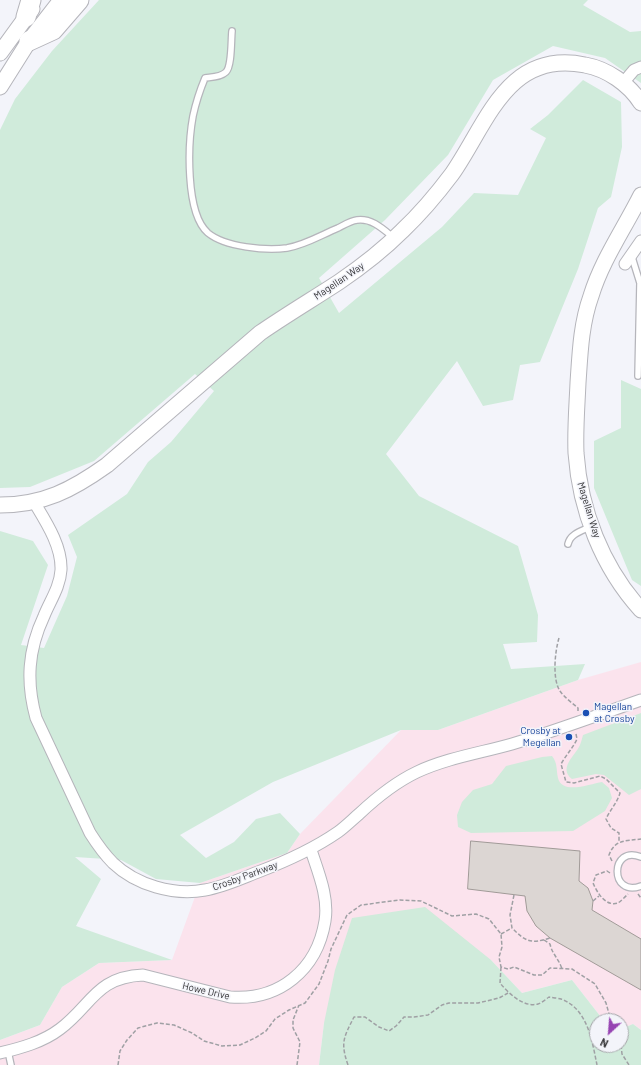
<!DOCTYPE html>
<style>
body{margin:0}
#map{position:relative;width:641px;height:1065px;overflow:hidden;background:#f3f4fa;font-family:Barlow,sans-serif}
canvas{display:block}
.north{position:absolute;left:589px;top:1013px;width:40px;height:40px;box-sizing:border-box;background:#f3f4fa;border:1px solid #a7a8ac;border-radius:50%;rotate:206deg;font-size:11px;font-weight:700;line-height:16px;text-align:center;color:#353537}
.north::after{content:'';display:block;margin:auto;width:14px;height:18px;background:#9643b2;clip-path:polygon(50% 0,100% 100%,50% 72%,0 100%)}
</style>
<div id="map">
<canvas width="641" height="1065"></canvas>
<div class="north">N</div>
</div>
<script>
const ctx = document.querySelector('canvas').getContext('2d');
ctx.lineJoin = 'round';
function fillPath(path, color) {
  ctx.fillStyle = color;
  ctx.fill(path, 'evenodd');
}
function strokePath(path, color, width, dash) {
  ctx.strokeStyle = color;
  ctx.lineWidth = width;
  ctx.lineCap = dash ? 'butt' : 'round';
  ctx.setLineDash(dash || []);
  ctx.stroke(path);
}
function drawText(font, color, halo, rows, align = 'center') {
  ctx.font = font + ' Barlow,sans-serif';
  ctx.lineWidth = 3;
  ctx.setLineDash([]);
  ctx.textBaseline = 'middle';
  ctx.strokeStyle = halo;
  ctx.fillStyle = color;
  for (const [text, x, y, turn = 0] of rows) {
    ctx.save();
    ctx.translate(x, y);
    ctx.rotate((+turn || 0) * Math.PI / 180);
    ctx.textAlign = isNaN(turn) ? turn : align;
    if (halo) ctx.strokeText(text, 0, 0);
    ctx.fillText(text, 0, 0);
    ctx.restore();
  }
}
fillPath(new Path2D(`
 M641 662V1030L633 1024 621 1029V1021H604L572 980 522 993 491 960 324 1023 319 1065H0V1040L40 1025 62 987 99 963 172 960 200 883 287 853 300 834 401 730H438L578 680Z`), '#fbe3ed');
fillPath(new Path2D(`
 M99 0H588L583 5 630 32 641 31V83L605 58 553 46 493 80 448 155 385 220 319 278 339 313 442 227 474 193 518 195 546 138 530 129 548 115 583 80 621 102 622 147 611 197 598 208 578 269 540 362 520 365 513 400 483 406 457 361 386 454 419 496 518 546 538 615 537 642 503 644 511 669 585 664 578 680 438 730H401L273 782 180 835 206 858 234 842 256 819 280 813 300 834 287 853 200 883 156 879 121 860 75 857 101 879 76 926 172 960 99 963 62 987 40 1025 0 1040V531L33 541 48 565 21 645 44 648 67 596 77 557 68 535 127 494 148 462 171 442 214 391 195 374 94 461 30 487 0 488V130L15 99 52 51Z
 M621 380 641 389V586L632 580 594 488V441L621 428Z
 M641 713V789L629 795 604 775 596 774 572 779C558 768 575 756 580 745 581 742 582 739 583 735Z
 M552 756C558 764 556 769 558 778 562 795 590 784 602 782L609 788 612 798 605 811 573 831 471 833 458 827 457 815 462 802 473 790 492 784 506 766 542 757Z
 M425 907 491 960 522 993 572 980 604 1021H597V1045H621V1029L633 1024 641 1030V1065H319L324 1023 335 970 352 918Z`), '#d0ebdb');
const building = new Path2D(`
 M471 841 580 851 579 881 588 888 593 901 592 910 641 939V990L550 938 536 926 527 911 525 896 468 889Z`);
fillPath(building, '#dcd6d3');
strokePath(building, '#a19b98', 1);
const lane = new Path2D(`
 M232 31C231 40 232 66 226 72 221 77 212 77 205 78 200 90 196 102 193 116 188 143 185 213 208 233 225 247 266 251 287 248 305 245 321 235 338 228 344 225 350 221 357 220 372 218 383 229 394 238
 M631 254 640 283 638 376
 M568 544C570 534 581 531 590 527
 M641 857C610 844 609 898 641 886
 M8 1051 11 1065`);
const street = new Path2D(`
 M623 83 634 70 641 67
 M625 264 641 241
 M34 502C46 522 62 546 61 570 60 587 50 601 44 616 28 650 26 682 36 718L90 833C97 844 104 854 113 863 136 885 174 896 205 890 223 887 240 879 258 872 287 861 312 850 338 832 345 827 352 820 359 814 376 798 396 782 417 772 447 758 480 753 512 744 555 731 598 715 641 700
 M0 1053C21 1048 43 1042 60 1029 92 1005 96 977 143 975L230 997C279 1001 317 970 325 921 329 897 318 872 311 850`);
const secondary = new Path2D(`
 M0 53 32 9
 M0 87 29 41 61 0
 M641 195C624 229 602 260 591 296 581 324 580 353 578 383 577 406 575 429 576 453 580 510 602 567 641 610
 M0 505C43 505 72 490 107 465L260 333C286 315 313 299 339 282 361 267 383 250 402 231 420 214 437 194 452 174 487 124 507 49 585 65 607 69 629 84 641 103`);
const highway = new Path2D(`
 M26 17 31 0
 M29 41 53 30 79 0`);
strokePath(lane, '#b5b5bb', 8);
strokePath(street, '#b5b5bb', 13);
strokePath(secondary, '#b5b5bb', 17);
strokePath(highway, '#b5b5bb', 21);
strokePath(new Path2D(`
 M559 638C555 651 552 679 560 691 564 697 572 703 578 708V712
 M576 734 577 739C573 748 566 755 561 764L566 782 574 783 600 776 606 779 620 793C617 803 610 810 606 819L611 828 619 833V842
 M612 861 609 855C615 839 626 841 641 839
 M610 873 607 871 596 875 593 883C597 892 605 907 618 903 621 901 625 897 628 894
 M638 894 641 898
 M514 895 510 915 512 928C526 942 531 944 550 938
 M593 901 599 896
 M501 934 512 928
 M544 940 550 944C552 954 559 959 562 969
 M501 967 500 983C508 993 524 1008 538 1004 542 1003 546 999 549 997 553 998 558 998 561 999 588 1009 592 1041 597 1065
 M621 1045 622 1054 629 1065
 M118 1065 120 1051 127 1040 138 1028 157 1023 174 1025 192 1033 204 1041 222 1046 240 1045 255 1038 266 1031 275 1019 289 1010 305 1003 319 984 328 961 331 949 347 915 361 905 400 900 421 901 452 916 476 914 489 919 501 934 502 947 499 957 501 967 508 969 514 967 534 975H542L550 968 572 969 595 984 606 1003 611 1021
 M297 1065 300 1042 293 1028V1020L299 1005
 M348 1065C340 1042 344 1037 354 1017H365L379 1027 389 1031 396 1026 404 1017H414L428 1015 442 1005 449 1003H478L499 998 508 993`), '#9fa0a4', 1.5, [4, 2]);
strokePath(lane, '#fff', 5.5);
strokePath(street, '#fff', 11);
strokePath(secondary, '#fff', 15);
strokePath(highway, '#fff', 19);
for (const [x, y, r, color] of [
 [586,713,4,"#1a4fb4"],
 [569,737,4,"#1a4fb4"]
]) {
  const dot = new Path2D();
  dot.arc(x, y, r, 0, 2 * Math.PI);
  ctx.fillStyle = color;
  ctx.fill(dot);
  strokePath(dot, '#f3f4fa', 1.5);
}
drawText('10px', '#353537', '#f3f4fa', [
 ["Magellan Way",339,281,-34],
 ["Magellan Way",589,510,73],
 ["Crosby Parkway",245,876,-20],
 ["Howe Drive",206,991,13]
]);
drawText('10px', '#164399', '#f3f4fa', [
 ["Magellan",594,707],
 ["at Crosby",594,719],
 ["Crosby at",561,731,"right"],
 ["Megellan",561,743,"right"]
], 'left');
</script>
